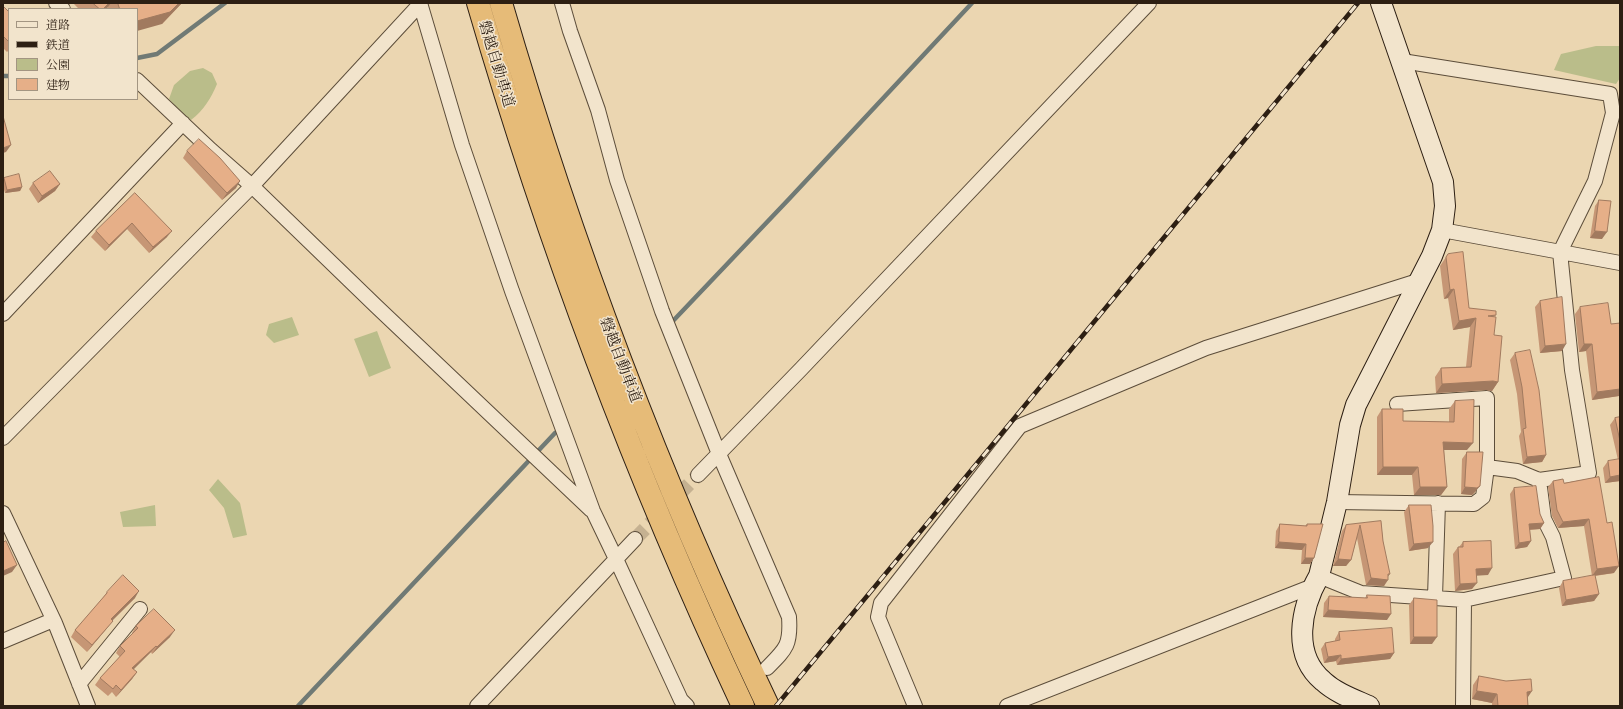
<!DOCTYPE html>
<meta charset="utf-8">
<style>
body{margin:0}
#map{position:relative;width:1623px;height:709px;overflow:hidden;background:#ebd6b1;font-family:"EB Garamond","Noto Serif JP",serif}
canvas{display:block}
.frame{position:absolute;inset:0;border:4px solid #2d1f13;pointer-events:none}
.legend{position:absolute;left:8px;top:8px;width:130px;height:92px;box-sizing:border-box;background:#f2e4cc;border:1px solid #a39582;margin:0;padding:5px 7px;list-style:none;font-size:12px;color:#2d1f13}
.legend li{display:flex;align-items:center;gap:8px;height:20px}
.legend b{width:20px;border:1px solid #a39582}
</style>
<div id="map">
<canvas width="1623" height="709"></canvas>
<div class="frame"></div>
<ul class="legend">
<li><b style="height:5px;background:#f2e4cc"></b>道路</li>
<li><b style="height:5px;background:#2d1f13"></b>鉄道</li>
<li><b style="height:11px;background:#babd8a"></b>公園</li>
<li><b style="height:11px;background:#e6af88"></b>建物</li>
</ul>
</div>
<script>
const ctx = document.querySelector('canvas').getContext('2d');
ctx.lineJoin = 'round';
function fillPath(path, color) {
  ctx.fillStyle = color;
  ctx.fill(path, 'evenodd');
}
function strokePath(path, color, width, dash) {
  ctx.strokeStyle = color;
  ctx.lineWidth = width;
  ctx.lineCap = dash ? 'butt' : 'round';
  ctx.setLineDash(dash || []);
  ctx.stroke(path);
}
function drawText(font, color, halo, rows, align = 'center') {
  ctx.font = font + ' "EB Garamond","Noto Serif JP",serif';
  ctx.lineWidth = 3;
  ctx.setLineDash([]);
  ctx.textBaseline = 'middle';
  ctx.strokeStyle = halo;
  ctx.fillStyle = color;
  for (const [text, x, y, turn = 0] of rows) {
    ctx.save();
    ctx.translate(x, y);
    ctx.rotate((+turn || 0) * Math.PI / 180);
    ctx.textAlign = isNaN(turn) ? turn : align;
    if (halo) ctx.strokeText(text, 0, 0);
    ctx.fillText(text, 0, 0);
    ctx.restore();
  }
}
fillPath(new Path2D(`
 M1596 46H1620V78L1616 84 1554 70 1561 54Z
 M203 68 212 73 217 84C211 98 204 110 191 120L184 116 169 99 174 85 190 71Z
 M292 317 299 335 274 343 266 335 269 324Z
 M377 331 391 368 369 377 354 339Z
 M218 479 240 503 247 535 233 538 224 508 209 490Z
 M155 505 156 526 123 527 120 512Z`), '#babd8a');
strokePath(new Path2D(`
 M137 58 157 54 225 3
 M3 76H9
 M672 322 789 199 972 3
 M298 706 555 433`), '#707a75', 4.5);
strokePath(new Path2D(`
 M635 539 698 475`), '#c5b191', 14, [14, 7]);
const street = new Path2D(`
 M56 3 63 9
 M420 3 462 145 512 291 593 511 616 559 681 700 687 706
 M562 3 570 31 598 110 617 180 662 311 719 454 789 617C791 645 786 649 767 668
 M1402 61 1610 94 1613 113 1595 181 1560 252 1572 370 1589 473 1539 480 1517 471 1487 467
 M137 80 211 150 252 186 376 306 591 510
 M1442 230 1620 263
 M3 314 183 123
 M3 438 252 186 421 3
 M698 475 802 368 1149 3
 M1337 502 1474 504 1483 497 1487 467V398L1397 404
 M3 513 55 623 88 706
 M1319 576 1361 593 1464 600 1564 578 1553 537 1544 519 1539 480
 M1435 597 1438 503
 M3 641 53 620
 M79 684 140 609
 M477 706 635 539
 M915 706 878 617 881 603 1020 426 1206 348 1418 281
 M1007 706 1313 586
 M1463 706 1464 600`);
const secondary = new Path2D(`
 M1369 706C1353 699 1336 693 1323 681 1291 654 1301 608 1319 576L1337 502 1350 425 1356 405 1432 256 1442 230 1445 206 1443 182 1381 3`);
const highway = new Path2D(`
 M478 3C548 244 636 478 743 706
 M501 3C571 244 660 479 768 706`);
strokePath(street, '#5c4d3a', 16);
strokePath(secondary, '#2d1f13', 22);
strokePath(highway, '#2d1f13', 24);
strokePath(street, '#f2e4cc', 14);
strokePath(secondary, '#f2e4cc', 20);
strokePath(highway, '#e6bb78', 22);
const rail = new Path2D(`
 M776 706 1358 3`);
strokePath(rail, '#2d1f13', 4.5);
strokePath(rail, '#f2e4cc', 3, [9]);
fillPath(new Path2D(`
 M73 3H182L162 24 137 9H108V7L106 9H79Z
 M3 6 9 12V50L7 52 3 48Z
 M187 151 236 188 222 200 183 158Z
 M4 178 22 187 20 191 5 193 3 186V180Z
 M33 183 60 184 55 191 38 203 29 189Z
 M135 193 167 237 149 253 127 229 105 251 91 237 96 231Z
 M1599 200 1602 239 1590 238 1595 206Z
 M1448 254 1469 308 1496 315 1494 317V335L1498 382 1492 391 1486 390 1436 393 1435 377 1441 368 1466 367 1470 327 1453 330 1448 298 1444 299 1440 266Z
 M1540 301 1562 351 1540 353 1535 307Z
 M1580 307 1611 324 1620 323V395L1619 396 1592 400 1586 351 1579 352 1575 314Z
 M1515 353 1546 455 1542 462 1523 464 1519 436 1521 432 1517 394 1510 360Z
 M1455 401 1467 450H1444L1447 487 1441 495H1414L1412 475H1377V417L1382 409 1403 421 1449 422V409Z
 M1620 417V481L1605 483 1603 468 1608 461 1618 460 1610 425 1615 418Z
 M1467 452 1475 492 1472 495 1461 494 1462 459Z
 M1599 477 1614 573 1595 576 1599 594 1594 601 1562 606 1559 588 1563 581 1592 576 1584 526 1558 528 1552 516 1548 487 1553 481 1564 483Z
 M1514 488 1540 514 1544 523 1540 529 1529 530 1531 541 1527 547 1515 549 1510 494Z
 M1409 505 1428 548 1409 551 1404 512Z
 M1381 521 1383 541 1388 576 1384 586 1366 585 1357 538 1351 560 1346 566H1333L1342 531 1346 525Z
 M1280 524 1305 526 1307 524 1314 558 1310 564H1301L1302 550 1275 548 1276 531Z
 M1463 542 1488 575H1477L1472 589 1455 591 1453 554 1458 547H1459Z
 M107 592 135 598 112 620 108 627 87 652 71 637 75 630 102 599Z
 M1367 595 1387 620 1323 617 1324 603 1329 596 1365 598Z
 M1414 598 1432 644H1410L1409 605Z
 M136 626 170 637 152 654 151 652 133 669 137 672 132 679 116 697 112 692 108 696 95 685 100 678 120 657 116 653 120 646 132 634V633Z
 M1339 632 1394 653 1390 659 1337 665 1336 661 1324 663 1321 649 1325 643 1335 641V639Z
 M1479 676 1528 697V706H1492V703L1472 699 1473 685Z`), '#c69675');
fillPath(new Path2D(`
 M109 3H111L108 7 106 9H103Z
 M179 3H182L162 24 137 31V21Z
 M11 145 6 152 3 153V148Z
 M240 181 236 188 222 200 227 193Z
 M60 184 55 191 38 203 42 196Z
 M22 187 20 191 5 193 7 190Z
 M132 223 127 229 105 251 109 245Z
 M172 231 167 237 149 253 153 247Z
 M1595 231 1607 232 1602 239 1590 238Z
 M1454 289 1448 298 1444 299 1450 290Z
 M1476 318 1470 327 1453 330 1459 321Z
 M1566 344 1562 351 1540 353 1545 346Z
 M1584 344H1592L1586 351 1579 352Z
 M1493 381 1498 382 1492 391 1486 390 1436 393 1442 384Z
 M1620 389V395L1619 396 1592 400 1597 392Z
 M1443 442 1473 443 1467 450H1438Z
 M1546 455 1542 462 1523 464 1527 457Z
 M1383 467H1418L1412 475H1377Z
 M1620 475V481L1605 483 1610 477Z
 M1480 486 1475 492 1472 495 1461 494 1465 487Z
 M1420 487H1447L1441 495H1414Z
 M1589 519 1584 526 1558 528 1563 522Z
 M1544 523 1540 529 1524 530 1529 524Z
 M1531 541 1527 547 1515 549 1519 543Z
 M1279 542 1306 544 1302 550 1275 548Z
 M1433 542 1428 548 1409 551 1414 544Z
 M1305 558H1314L1310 564H1301Z
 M1338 559 1351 560 1346 566H1333Z
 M17 565 12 572 3 576V571Z
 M1619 566 1614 573 1592 576 1597 569Z
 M1492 568 1488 575 1472 576 1476 569Z
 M1390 574 1386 579 1388 580 1384 586 1366 585 1371 578Z
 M1477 583 1472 589 1455 591 1460 584Z
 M139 591 135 598 107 626 111 619Z
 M1599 594 1594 601 1562 606 1566 600Z
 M1328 610 1391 614 1387 620 1323 617Z
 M113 621 108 627 87 652 92 645Z
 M175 630 170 637 152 654 157 647Z
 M1414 637H1437L1432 644H1410Z
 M156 646 151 652 128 675 132 668Z
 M1394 653 1390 659 1337 665 1341 659Z
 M1341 655 1336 661 1324 663 1328 657Z
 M137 672 132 679 116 697 121 690Z
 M1477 691 1497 694 1492 703 1472 699Z
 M1532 691 1526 700 1527 692Z`), '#a17a5f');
const building = new Path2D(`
 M93 3H109L103 9H100Z
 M118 3H179L170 12 137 21V9H120Z
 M3 6 9 12V42L3 36Z
 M3 116 11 145 3 148Z
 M199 139 220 158 240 181 227 193 187 151Z
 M50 171 60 184 42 196 33 183Z
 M19 174 22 187 7 190 4 178Z
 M135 193 172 231 153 247 132 223 109 245 96 231Z
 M1599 200 1611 201 1607 232 1595 231Z
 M1463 252 1469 308 1496 311V315L1488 316 1496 317 1494 335 1502 336 1498 382 1493 381 1442 384 1441 368 1471 367 1476 318 1459 321 1454 289 1450 290 1446 257 1448 254Z
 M1562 297 1566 344 1545 346 1540 301Z
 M1608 303 1611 324 1620 323V389L1597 392 1592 344H1584L1580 307Z
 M1530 350 1539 390 1546 455 1527 457 1523 429 1526 428 1522 387 1515 353Z
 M1474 400 1473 443 1443 442 1447 487H1420L1418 467H1383L1382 409H1403V421L1454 422 1455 401Z
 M1620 417V441L1615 418Z
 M1467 452H1483L1480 486 1477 488 1465 487Z
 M1620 459V475L1610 477 1608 461Z
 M1599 477 1607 523 1612 522 1619 566 1597 569 1589 519 1563 522 1557 510 1553 481 1563 479 1564 483Z
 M1536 486 1540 514 1544 523 1529 524 1531 541 1519 543 1514 488Z
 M1409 505H1431L1433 526V542L1414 544Z
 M1381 521 1383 541 1390 574H1388V580L1371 578 1360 525 1351 560 1338 559 1346 525Z
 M1280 524 1307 526V524H1323L1314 558H1305L1306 544 1279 542Z
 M6 541 17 565 3 571V543Z
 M1491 541 1492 568 1476 569 1477 583 1460 584 1458 547H1463V542Z
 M123 575 139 591 111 619 113 621 92 645 75 630 107 593V592Z
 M1595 575 1599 594 1566 600 1563 581Z
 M1367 595 1390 596 1391 614 1328 610 1329 596 1367 598Z
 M1414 598 1437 600V637H1414Z
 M154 609 175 630 157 647 156 646 132 668 137 672 121 690 116 685 113 689 100 678 125 651 120 646 138 628 136 626Z
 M1392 628 1394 653 1341 659V655L1328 657 1325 643 1340 640 1339 632Z
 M1479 676 1506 681 1531 679 1532 691 1527 692 1528 706H1498L1497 694 1477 691Z`);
fillPath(building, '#e6af88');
strokePath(building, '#a17a5f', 1);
drawText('15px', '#2d1f13', '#f2e4cc', [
 ["磐越自動車道",496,64,73],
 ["磐越自動車道",620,360,69]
]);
</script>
